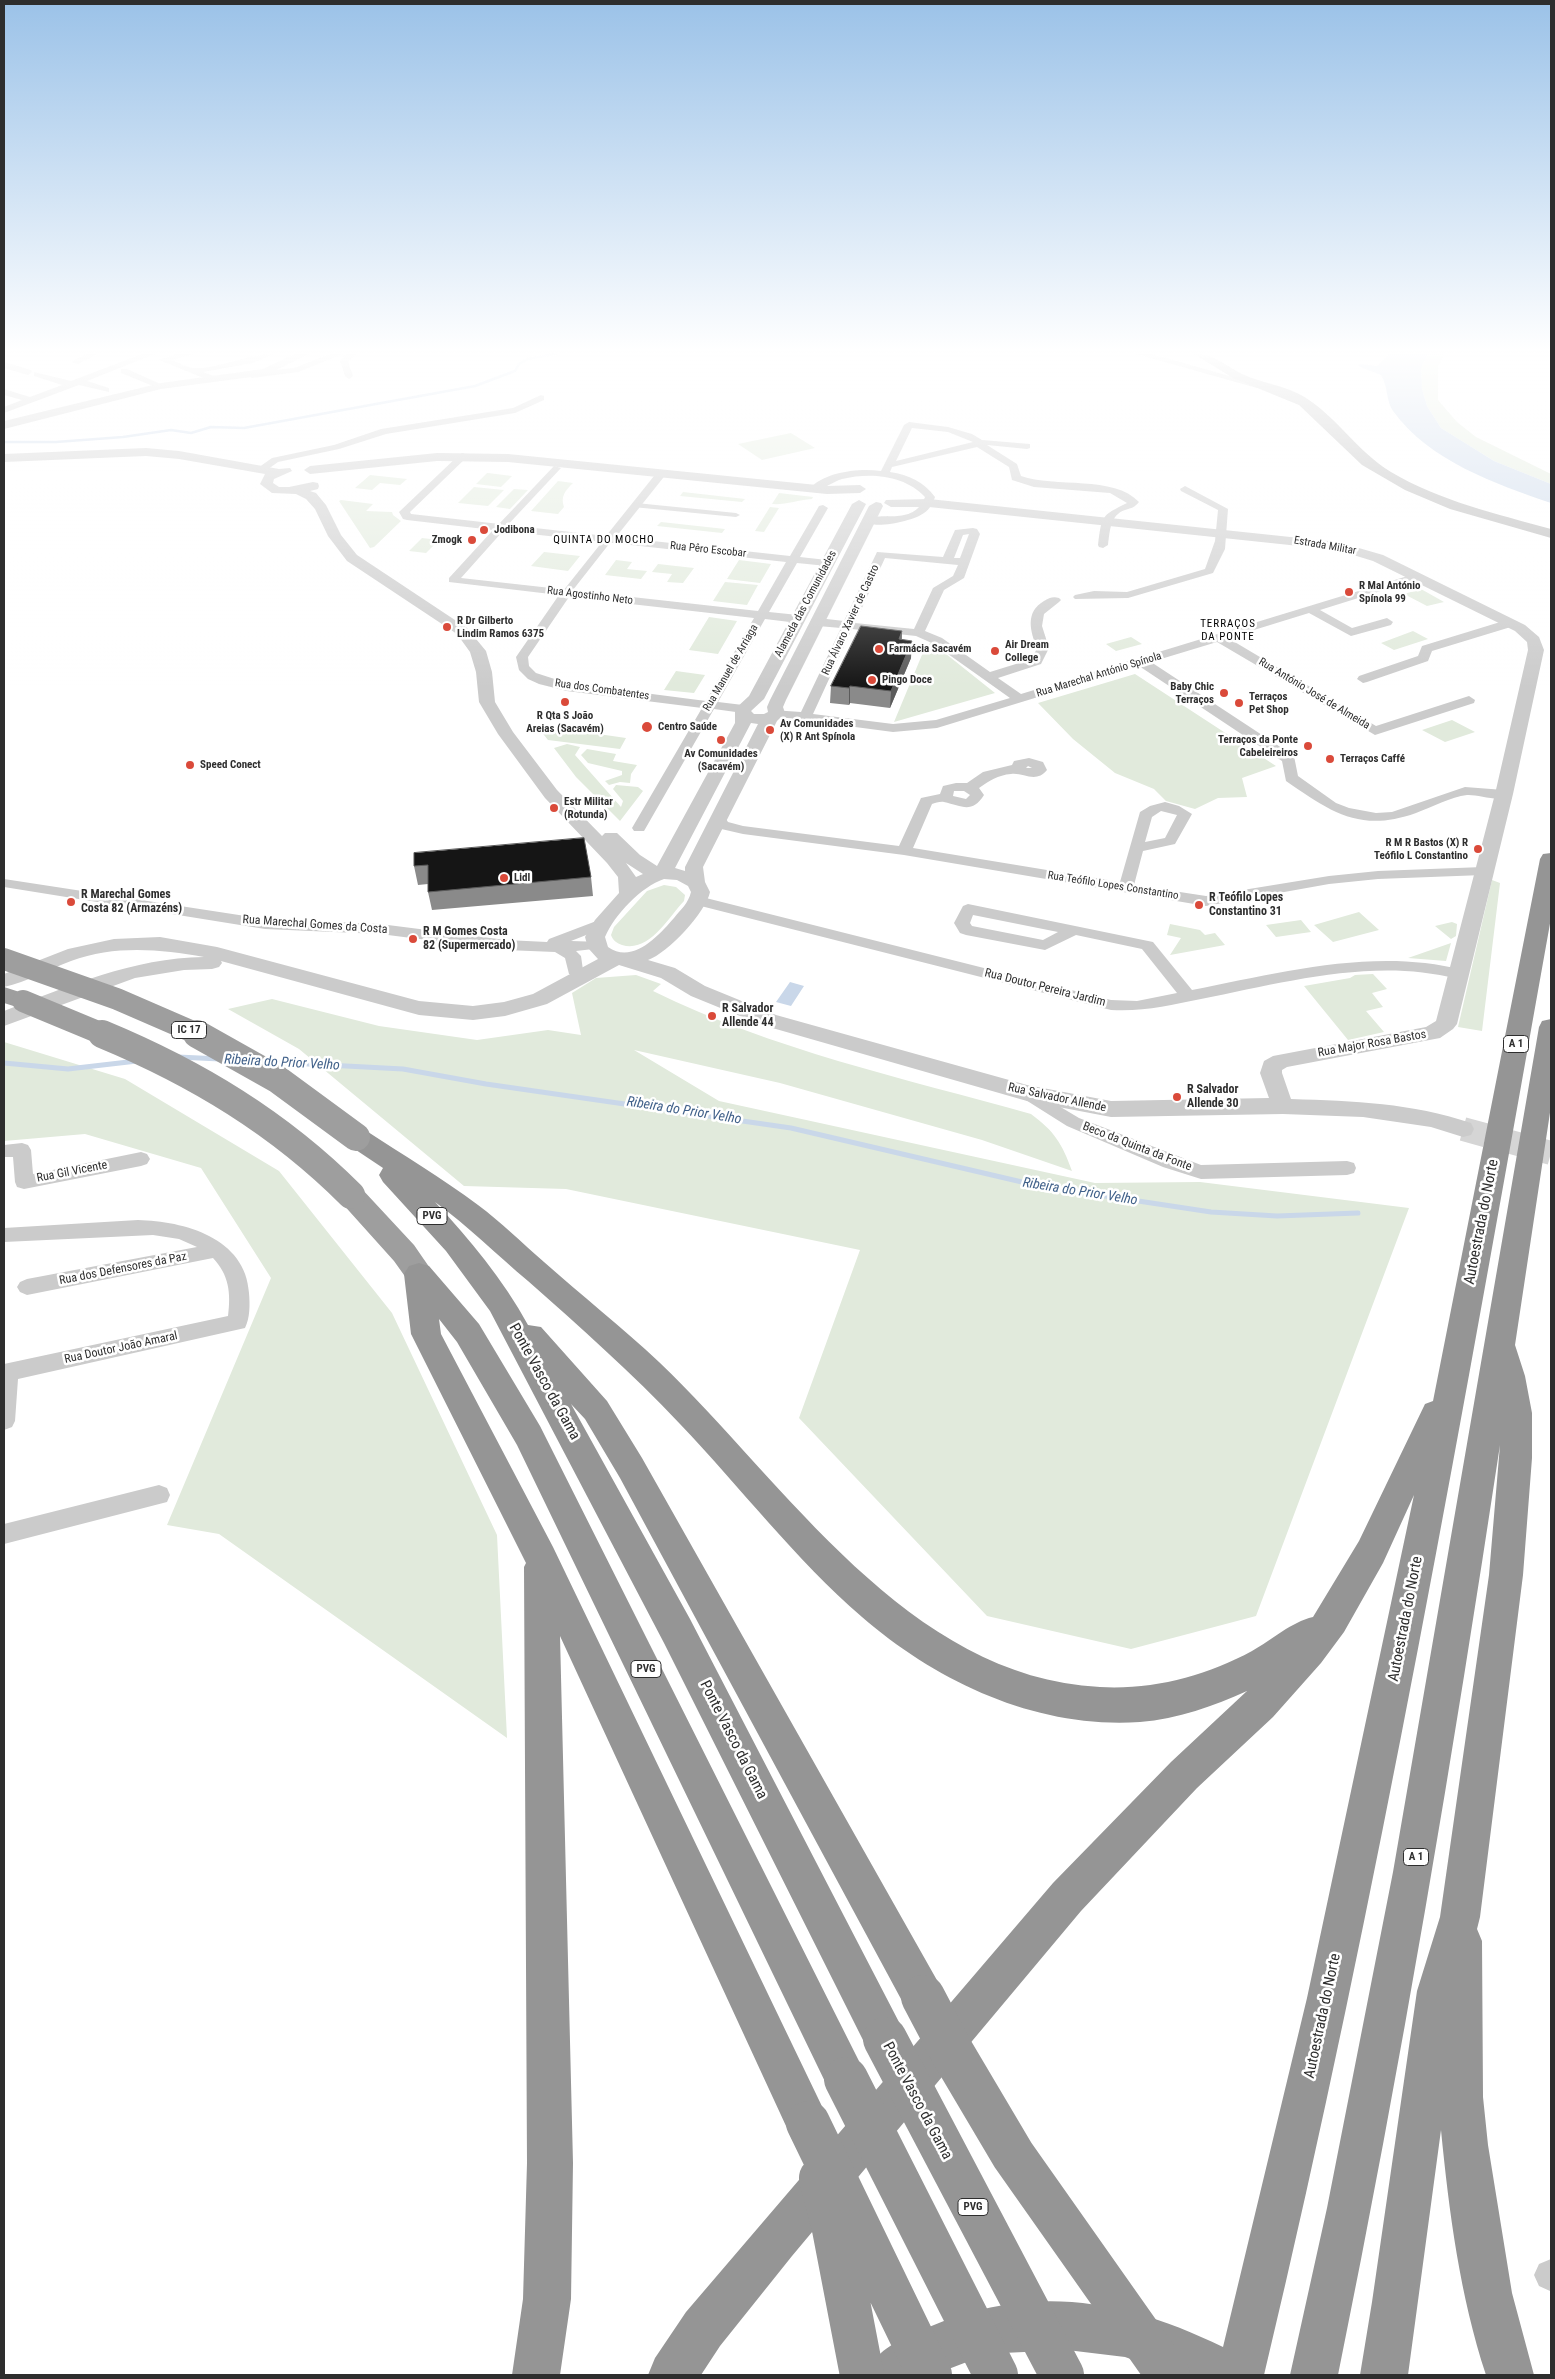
<!DOCTYPE html>
<meta charset="utf-8">
<style>
body{margin:0}
#map{position:relative;width:1555px;height:2379px;overflow:hidden;background:#fff;font-family:"Roboto Condensed",sans-serif}
canvas{display:block}
.frame{position:absolute;inset:0;border:5px solid #2e2e2e;pointer-events:none}
</style>
<div id="map">
<canvas width="1555" height="2379"></canvas>
<div class="frame"></div>
</div>
<script>
const ctx = document.querySelector('canvas').getContext('2d');
ctx.lineJoin = 'round';
function fillPath(path, color) {
  ctx.fillStyle = color;
  ctx.fill(path, 'evenodd');
}
function strokePath(path, color, width, dash) {
  ctx.strokeStyle = color;
  ctx.lineWidth = width;
  ctx.lineCap = dash ? 'butt' : 'round';
  ctx.setLineDash(dash || []);
  ctx.stroke(path);
}
function drawText(font, color, halo, rows, align = 'center') {
  ctx.font = font + ' "Roboto Condensed",sans-serif';
  ctx.lineWidth = 5;
  ctx.setLineDash([]);
  ctx.textBaseline = 'middle';
  ctx.strokeStyle = halo;
  ctx.fillStyle = color;
  for (const [text, x, y, turn = 0] of rows) {
    ctx.save();
    ctx.translate(x, y);
    ctx.rotate((+turn || 0) * Math.PI / 180);
    ctx.textAlign = isNaN(turn) ? turn : align;
    if (halo) ctx.strokeText(text, 0, 0);
    ctx.fillText(text, 0, 0);
    ctx.restore();
  }
}
fillPath(new Path2D(`
 M1428 354H1445L1438 366V400L1457 422 1476 437 1551 474V484L1494 461 1441 428 1427 406 1422 389 1421 368Z
 M791 433 815 448 762 460 738 444Z
 M487 473H488L512 476 501 487 476 484Z
 M370 475 407 479 400 485 380 483 372 490 355 488Z
 M558 481 573 483C566 490 560 496 564 507L558 514 531 511Z
 M474 487 504 490 488 506 458 503Z
 M514 489 528 490 510 509 496 507Z
 M683 492 745 499 742 502 680 496Z
 M779 493 813 497 812 499C797 500 786 505 772 504Z
 M341 500 373 504 366 511 392 512 393 515 401 521 374 547 370 548 339 501Z
 M770 507 779 508 764 532 755 531Z
 M661 522 725 529 722 533 657 526Z
 M422 538 439 540 426 553 409 551Z
 M544 552 580 556 568 571 531 566Z
 M616 560 632 562 627 569 647 571 641 579 605 575Z
 M739 560 771 564 760 583 727 579Z
 M658 564 694 568 683 583 667 582 672 574 652 572Z
 M725 582 758 585 747 605 713 601Z
 M1421 589 1444 602 1427 606 1404 594Z
 M709 617 737 621 718 654 689 650Z
 M1413 631 1428 639 1394 650 1381 643Z
 M1131 637 1142 644 1116 651 1106 644Z
 M931 642 995 693 894 722 924 650Z
 M676 671 705 675 694 693 664 690Z
 M1135 674 1276 766 1242 778 1247 797 1218 798 1195 809 1166 801 1154 789 1115 773 1073 739 1038 703Z
 M1452 720 1475 732 1445 742 1422 730Z
 M536 725 626 738 620 749 548 740Z
 M567 744 580 747 575 755 621 807 623 801 613 789 616 785 638 787 643 791 620 821 576 777 554 748Z
 M587 749 616 754 613 761 637 765 631 774 630 783 620 782 609 785 605 781 622 775V771L588 763 581 755Z
 M1492 880 1500 883 1482 1031 1458 1027Z
 M664 885 676 887 685 895 684 901C668 918 649 953 622 945 617 943 613 941 611 935L614 927 647 891Z
 M1359 912 1379 930 1333 942 1314 925Z
 M1301 920 1311 932 1276 937 1266 925Z
 M1452 922 1457 924 1456 936 1451 939 1435 926Z
 M1170 924 1200 930 1205 935 1215 933 1225 945 1170 955 1181 938 1167 935Z
 M1451 943 1446 961 1408 958Z
 M1373 974 1387 989 1372 993 1383 1007 1366 1011 1384 1032 1348 1040 1304 986 1350 978 1355 975Z
 M636 975 661 984 653 991C773 1050 903 1078 1031 1114 1054 1131 1062 1143 1072 1171L982 1140 780 1083 634 1050 719 1101 1095 1183 1200 1182 1409 1208 1256 1616 1131 1649 987 1616 799 1418 860 1250 566 1189 464 1186 299 1049 228 1009 272 999 379 1026 477 1040 548 1030 581 1035 572 993 596 978Z
 M4 1042 125 1079 279 1171 392 1313 497 1535 507 1738 219 1534 167 1525 271 1278 201 1168 85 1134 4 1141Z`), '#e1eadc');
fillPath(new Path2D(`
 M1389 354H1428L1421 368 1422 389 1427 406 1441 428 1494 461 1551 484V503C1496 484 1429 461 1393 411 1386 401 1388 386 1381 375L1358 366 1361 364 1377 366Z
 M790 982 804 986 791 1006 776 1002Z`), '#c9d7e9');
strokePath(new Path2D(`
 M4 442H56L123 437 171 430 191 433 211 427 244 428 475 386 515 371 519 364 528 359 555 354`), '#c9d7e9', 2.5);
strokePath(new Path2D(`
 M178 1057 220 1059
 M270 1062 403 1069 486 1084 791 1128 1039 1186 1211 1212 1277 1216 1358 1213
 M4 1063 68 1069 137 1061`), '#c9d7e9', 5);
strokePath(new Path2D(`
 M1463 1129 1551 1153`), '#d5d5d5', 24, [24, 12]);
fillPath(new Path2D(`
 M554 466 561 468 504 529H498V525Z
 M636 503 736 513 740 515 736 517 633 507 632 505Z
 M606 537 613 539 569 595H563V591Z`), '#cbcbcb');
fillPath(new Path2D(`
 M86 354H98L78 364 71 362Z
 M142 354H155L87 381 109 388V392L79 385 4 413V407L22 400 4 395V389L30 397 62 385 34 376V372L71 381Z
 M176 354H193L172 360C179 363 188 368 195 368 218 369 248 354 273 354L253 363 203 372 214 376V380L211 381 159 360Z
 M330 354H343L298 372 252 378 248 375 252 372 294 368Z
 M346 354H356L348 362 353 376 349 379 345 376 340 361Z
 M1136 354H1152L1261 385 1257 388Z
 M4 362 31 370 32 372 28 375 4 368Z
 M121 369H127L165 386 158 388 121 373Z
 M541 395 544 396V400L515 413 386 434 339 449 278 462 264 472H256L255 470 272 458 334 445 381 429 513 408Z
 M909 422 948 427 972 434 982 440 1030 444V448L1027 449 987 445 1017 464 1021 476C1055 488 1114 475 1139 502 1135 507 1132 508 1125 510 1110 515 1110 531 1108 545L1103 548 1099 547 1098 545C1102 515 1101 516 1127 503L1110 493 1034 487 1012 480 1009 467 977 447 892 467 890 472C909 475 924 482 935 497 933 503 930 509 924 513 914 521 873 530 864 521 878 509 913 528 925 497 905 475 870 472 842 479 832 482 824 489 814 492L809 489C825 472 858 468 881 471L904 425ZM912 428 948 432 973 442 896 461Z
 M463 453 468 456 466 458 410 512 411 514 606 536 658 471 662 470 667 473 616 537 790 556 819 506 823 505 828 508 800 557 827 560 833 563 827 566 797 563 769 612 798 615 804 619 798 623 765 619 718 702 743 705 749 709 743 713 714 709 644 831H634L632 828 702 708 567 691 539 684 528 679 519 670 516 657 559 595 449 582V578L493 530 407 520 403 519 399 512 460 454ZM503 531 786 562 758 611 461 578ZM569 597 754 618 706 701 567 683 536 673 529 666 528 657Z
 M1185 486 1228 509 1225 549 1213 573 1128 598 1075 599 1073 597 1075 595 1094 591 1127 592 1205 569 1215 541 1218 510 1181 491 1180 489Z
 M973 528 977 529 980 534 964 578 944 590 925 631 942 638 990 672 1032 659 1037 648C1030 631 1025 612 1044 601 1049 598 1053 596 1059 598L1061 600 1059 602 1044 614 1042 626 1049 648 1041 664 998 678 1021 694 1411 575H1419V579L1320 610 1352 628 1387 618 1393 622 1391 625 1351 636 1309 613 1228 638 1376 726 1469 696 1475 700 1474 703 1375 735 1217 642 1151 662 1294 756 1298 776 1336 803 1349 808 1376 813 1392 812 1465 787 1504 790 1511 794C1503 804 1478 794 1467 795 1451 797 1432 807 1416 813 1360 833 1331 812 1286 781L1282 761 1139 666 937 728 893 732 772 716 771 713 772 710 801 712 841 628 818 626 812 622 818 618 844 621 877 552 943 557 955 530ZM969 534 960 558H954L963 535ZM885 558 958 565 953 576 933 588 914 629 855 623ZM852 629 916 636 934 644 1010 698 936 720 893 724 813 714Z
 M1510 619 1516 623 1514 626 1432 651 1428 661 1367 682 1363 683 1357 679 1359 676 1418 656 1422 646Z
 M1029 758 1043 762 1047 770C1036 784 1023 772 1011 774 998 775 989 781 979 788L984 795C972 814 962 806 944 802 941 801 935 803 932 804L913 848 1120 882 1140 812 1150 806 1165 802 1179 806 1192 814 1175 844 1143 851 1134 885 1206 896 1329 876 1378 871 1483 867 1490 871 1483 875 1378 879 1329 884 1206 906 904 855 743 834 717 828 712 819 719 815 724 816 728 822 743 826 899 846 921 798 940 794 943 786 956 783H967L983 772 1012 765 1014 761ZM1028 766 1032 768H1033H1026ZM954 791H964L970 795 966 799 953 796ZM1161 811 1177 815 1165 838 1145 842 1152 817Z
 M4 879 265 919 380 924 506 940 547 942 549 939 599 920 604 918 612 923 609 926 571 941 602 942 604 945 602 948 576 951 581 956 583 970 581 974H569L565 958 555 952 506 950 380 934 265 929 4 887Z
 M698 896 1111 1000 1137 1001 1177 993 1142 949 1076 935 1045 950 966 935 960 933 954 923 963 906 968 904 1153 942 1192 990C1279 973 1374 947 1463 970L1465 974 1463 978 1457 979C1374 957 1283 983 1201 999 1170 1005 1143 1012 1111 1010L693 904 690 901ZM973 915 1058 932 1043 940 972 926 970 923Z
 M1027 1087 1079 1118 1201 1165 1347 1161 1354 1163 1356 1168 1354 1173 1347 1175 1201 1179 1163 1167 1067 1126 1021 1097 1018 1093 1021 1089Z
 M22 1143 28 1145 31 1150 33 1174 141 1152 147 1154 150 1159 147 1164 141 1166 24 1189 17 1187 15 1182 13 1157H4V1145Z
 M138 1220C184 1221 246 1238 249 1293 250 1305 250 1318 245 1328L18 1379 15 1421 12 1427 4 1430V1364L228 1316C231 1293 229 1275 213 1258L27 1295 20 1292 17 1287 20 1282 27 1279 197 1247 179 1239 153 1235 4 1242V1228Z
 M159 1485 167 1488 170 1495 167 1502 4 1544V1524Z
 M1551 2259V2291H1550L1539 2286 1534 2275 1539 2264Z`), '#cbcbcb');
fillPath(new Path2D(`
 M294 354H309L266 375 161 389 4 429V421L161 383 263 369Z
 M146 448 179 451 279 469 290 468 292 471 274 479 273 483 279 487H289L313 482 318 483 319 486 318 489 310 491 316 493 326 505 341 535 357 555 467 628 486 651 492 672 495 702 513 732 557 790 602 836 605 833H617L640 855 657 866 735 723V709L749 696 852 504 859 500 866 504 764 699 751 711 754 714H764L768 712 767 707 770 700 869 506 876 502 881 503 883 506 786 700 783 707 785 713 777 721 703 867 705 882 710 892C706 912 668 953 648 960L675 968 705 986 776 1015 1027 1085 1111 1101 1269 1098 1260 1073 1264 1061 1273 1056 1426 1027 1436 1021 1495 794 1528 650 1527 642 1515 631 1373 561 1337 550 929 507H891L884 503 886 500 929 499 1338 542 1383 555 1525 625 1539 637 1544 650 1513 794 1457 1024 1453 1029 1440 1038 1287 1067 1282 1070V1073L1291 1099C1355 1101 1411 1103 1471 1123L1474 1129 1471 1135 1463 1137 1431 1127 1363 1117 1283 1114 1111 1117 1027 1101 762 1025 691 996 661 978 619 965 547 1004 505 1016 473 1020 419 1015 221 961 222 963 219 967 212 969 184 970 135 978 4 1026V1011C69 986 133 958 204 957 160 949 114 945 71 961 49 969 27 982 4 987V974L68 949 114 939 160 937 217 947 419 1001 473 1006 504 1002 533 994 598 959 588 948 585 937 595 920 619 893 618 877 607 863 545 798 498 734 479 702 476 672 470 652 457 634 347 561 328 536 315 509 306 499 296 494 272 493 260 484 265 474 179 459 146 456 4 462V454ZM751 723 758 724 685 867V871L675 868ZM626 863 643 874 636 877ZM664 879 677 880 688 886 691 892C688 904 681 909 674 918 659 935 633 965 608 947L605 937C615 914 641 887 664 879Z
 M437 453 508 454 827 486 860 485 866 489 860 493 827 494 508 462 437 461 310 474 304 470 310 466Z`), '#cbcbcb');
fillPath(new Path2D(`
 M1194 354C1216 354 1224 365 1242 374 1264 384 1290 386 1309 400 1340 421 1357 451 1391 472 1440 501 1497 514 1551 529V538L1450 509 1405 490 1362 465 1299 405 1233 378Z`), '#b8b8b8');
fillPath(new Path2D(`
 M4 987 32 996 35 1001 32 1006 23 1009 4 1003Z
 M351 1185 361 1188 414 1245 434 1274 429 1282 419 1285 409 1282 394 1261 341 1202 337 1195 341 1188Z`), '#9e9e9e');
fillPath(new Path2D(`
 M1551 853V918C1464 1405 1379 1893 1264 2375H1176L1125 2357 1067 2350 1003 2353 972 2360 933 2375H869C871 2370 873 2362 876 2358 887 2345 913 2333 929 2327 1032 2283 1125 2299 1223 2347L1307 1998 1414 1495 1383 1563 1344 1632 1321 1663 1273 1717 1197 1788 1081 1911 792 2256 720 2346 701 2375H648L655 2358 686 2312 1053 1883 1171 1762 1247 1691C1214 1706 1178 1719 1140 1722 1038 1729 938 1683 862 1617 795 1559 741 1488 680 1424 632 1373 580 1327 528 1281 497 1255 468 1226 435 1202 470 1240 503 1279 528 1325L541 1327 607 1401 642 1458 938 1982 944 1997 938 2012 923 2018 908 2012 620 1478 585 1419 571 1404 690 1619 900 2024 906 2039 900 2054 885 2060 870 2054 664 1643 490 1311 446 1251 383 1182 379 1175 383 1168 347 1144 343 1137 347 1130 356 1128 365 1130C403 1155 442 1178 478 1205 501 1222 522 1243 544 1262 582 1296 622 1327 659 1362 786 1483 907 1677 1100 1687 1153 1690 1206 1676 1252 1651 1272 1640 1291 1622 1313 1617L1359 1541 1425 1404 1433 1401 1540 859 1543 854Z
 M1551 1019V1106L1515 1345 1525 1376 1532 1413V1458L1523 1575 1480 1917 1477 1929 1482 1941 1483 2097 1488 2145 1512 2293 1534 2375H1486C1460 2296 1449 2212 1441 2130L1408 2375H1360L1372 2302 1417 1991 1440 1917 1489 1575 1500 1445C1453 1756 1401 2066 1338 2375H1290L1327 2208 1393 1872 1539 1027 1542 1021Z
 M419 1263 429 1266 479 1324 540 1426 868 2079 861 2094 846 2101 831 2094 517 1445 457 1342 439 1319 441 1334 553 1547 830 2123 824 2139 808 2145 792 2139 560 1636 573 2163 571 2299 560 2375H512L523 2299 527 2163 524 1567 526 1563 411 1334 404 1274 409 1266Z`), '#959595');
strokePath(new Path2D(`
 M4 959 117 999 200 1035
 M23 1001 105 1035`), '#9e9e9e', 22);
strokePath(new Path2D(`
 M102 1034C196 1073 279 1123 351 1195
 M197 1034 277 1079 356 1137`), '#9e9e9e', 28);
strokePath(new Path2D(`
 M923 1997 952 2052 1013 2155 1168 2375
 M885 2039 1062 2375
 M846 2079 996 2375
 M808 2123 930 2375
 M821 2178 834 2229 862 2375`), '#959595', 44);
fillPath(new Path2D(`
 M902 631V640L911 658 890 708 850 703 849 705 830 703 831 686Z
 M414 853 591 877 593 896 432 910 428 892V884L418 885 414 866Z`), '#8a8a8a');
fillPath(new Path2D(`
 M902 631 901 648 899 639Z
 M912 641 911 658 890 708 891 691Z
 M850 686V703L849 705V688Z`), '#5b5b5b');
const building = new Path2D(`
 M861 626 902 631 899 639 912 641 891 691 850 686 849 688 831 686Z
 M584 838 591 877 428 892V865L414 866V853Z`);
fillPath(building, '#151515');
strokePath(building, '#5b5b5b', 1);
const sky = ctx.createLinearGradient(0, 0, 0, 688);
sky.addColorStop(0, '#9bc2e8');
sky.addColorStop(0.51, '#fff');
sky.addColorStop(1, '#ffffff00');
ctx.fillStyle = sky;
ctx.fillRect(0, 0, 1555, 688);
for (const [x, y, r, color] of [
 [484,530,5,"#da4a3a"],
 [472,540,5,"#da4a3a"],
 [1349,592,5,"#da4a3a"],
 [447,627,5,"#da4a3a"],
 [879,649,5,"#da4a3a"],
 [995,651,5,"#da4a3a"],
 [872,680,5,"#da4a3a"],
 [1224,693,5,"#da4a3a"],
 [565,702,5,"#da4a3a"],
 [1239,703,5,"#da4a3a"],
 [647,727,6,"#da4a3a"],
 [770,730,5,"#da4a3a"],
 [721,740,5,"#da4a3a"],
 [1308,746,5,"#da4a3a"],
 [1330,759,5,"#da4a3a"],
 [190,765,5,"#da4a3a"],
 [554,808,5,"#da4a3a"],
 [1478,849,5,"#da4a3a"],
 [504,878,5,"#da4a3a"],
 [71,902,5,"#da4a3a"],
 [1199,905,5,"#da4a3a"],
 [413,939,5,"#da4a3a"],
 [712,1016,5,"#da4a3a"],
 [1177,1097,5,"#da4a3a"]
]) {
  const dot = new Path2D();
  dot.arc(x, y, r, 0, 2 * Math.PI);
  ctx.fillStyle = color;
  ctx.fill(dot);
  strokePath(dot, '#fff', 2);
}
drawText('bold 11px', '#2e2e2e', '#fff', [
 ["Jodibona",494,530],
 ["Zmogk",462,540,"right"],
 ["R Mal António",1359,586],
 ["Spínola 99",1359,599],
 ["R Dr Gilberto",457,621],
 ["Lindim Ramos 6375",457,634],
 ["Air Dream",1005,645],
 ["College",1005,658],
 ["Farmácia Sacavém",889,649],
 ["Pingo Doce",882,680],
 ["Baby Chic",1214,687,"right"],
 ["Terraços",1214,700,"right"],
 ["Terraços",1249,697],
 ["Pet Shop",1249,710],
 ["R Qta S João",565,716,"center"],
 ["Areias (Sacavém)",565,729,"center"],
 ["Av Comunidades",780,724],
 ["(X) R Ant Spínola",780,737],
 ["Centro Saúde",658,727],
 ["Terraços da Ponte",1298,740,"right"],
 ["Cabeleireiros",1298,753,"right"],
 ["Av Comunidades",721,754,"center"],
 ["(Sacavém)",721,767,"center"],
 ["Terraços Caffé",1340,759],
 ["Speed Conect",200,765],
 ["Estr Militar",564,802],
 ["(Rotunda)",564,815],
 ["R M R Bastos (X) R",1468,843,"right"],
 ["Teófilo L Constantino",1468,856,"right"],
 ["Lidl",514,878]
], 'left');
ctx.letterSpacing = '1px';
drawText('11px', '#000', '#fff', [
 ["QUINTA DO MOCHO",604,540],
 ["TERRAÇOS",1228,624],
 ["DA PONTE",1228,637]
]);
ctx.letterSpacing = '0px';
drawText('11px', '#2e2e2e', '#fff', [
 ["Estrada Militar",1325,546,10],
 ["Rua Pêro Escobar",708,550,6],
 ["Rua Agostinho Neto",590,596,7],
 ["Alameda das Comunidades",806,604,-62],
 ["Rua Álvaro Xavier de Castro",851,620,-65],
 ["Rua Manuel de Arriaga",731,668,-60],
 ["Rua Marechal António Spínola",1099,675,-17],
 ["Rua dos Combatentes",602,690,8],
 ["Rua António José de Almeida",1314,694,31],
 ["Rua Teófilo Lopes Constantino",1113,886,9]
]);
for (const [x, y, w] of [
 [189,1030,35],
 [1516,1044,25],
 [432,1216,30],
 [646,1669,30],
 [1416,1857,25],
 [973,2207,30]
]) {
  const box = new Path2D();
  box.roundRect(x - w / 2, y - 8.5, w, 17, 4);
  ctx.fillStyle = '#fff';
  ctx.fill(box);
  strokePath(box, '#2e2e2e', 1);
}
drawText('bold 11px', '#2e2e2e', null, [
 ["IC 17",189,1030],
 ["A 1",1516,1044],
 ["PVG",432,1216],
 ["PVG",646,1669],
 ["A 1",1416,1857],
 ["PVG",973,2207]
]);
drawText('bold 12px', '#2e2e2e', '#fff', [
 ["R Marechal Gomes",81,895],
 ["Costa 82 (Armazéns)",81,909],
 ["R Teófilo Lopes",1209,898],
 ["Constantino 31",1209,912],
 ["R M Gomes Costa",423,932],
 ["82 (Supermercado)",423,946],
 ["R Salvador",722,1009],
 ["Allende 44",722,1023],
 ["R Salvador",1187,1090],
 ["Allende 30",1187,1104]
], 'left');
drawText('12px', '#2e2e2e', '#fff', [
 ["Rua Marechal Gomes da Costa",315,925,4],
 ["Rua Doutor Pereira Jardim",1045,988,14],
 ["Rua Major Rosa Bastos",1372,1044,-10],
 ["Rua Salvador Allende",1057,1098,12],
 ["Beco da Quinta da Fonte",1137,1147,21],
 ["Rua Gil Vicente",72,1172,-11],
 ["Rua dos Defensores da Paz",123,1269,-11],
 ["Rua Doutor João Amaral",121,1348,-12]
]);
drawText('italic 14px', '#41618a', '#fff', [
 ["Ribeira do Prior Velho",282,1063,3],
 ["Ribeira do Prior Velho",684,1111,9],
 ["Ribeira do Prior Velho",1080,1192,9]
]);
drawText('15px', '#2e2e2e', '#fff', [
 ["Autoestrada do Norte",1482,1222,-79],
 ["Ponte Vasco da Gama",544,1382,61],
 ["Autoestrada do Norte",1406,1619,-79],
 ["Ponte Vasco da Gama",733,1740,63],
 ["Autoestrada do Norte",1323,2016,-78],
 ["Ponte Vasco da Gama",917,2101,62]
]);
</script>
